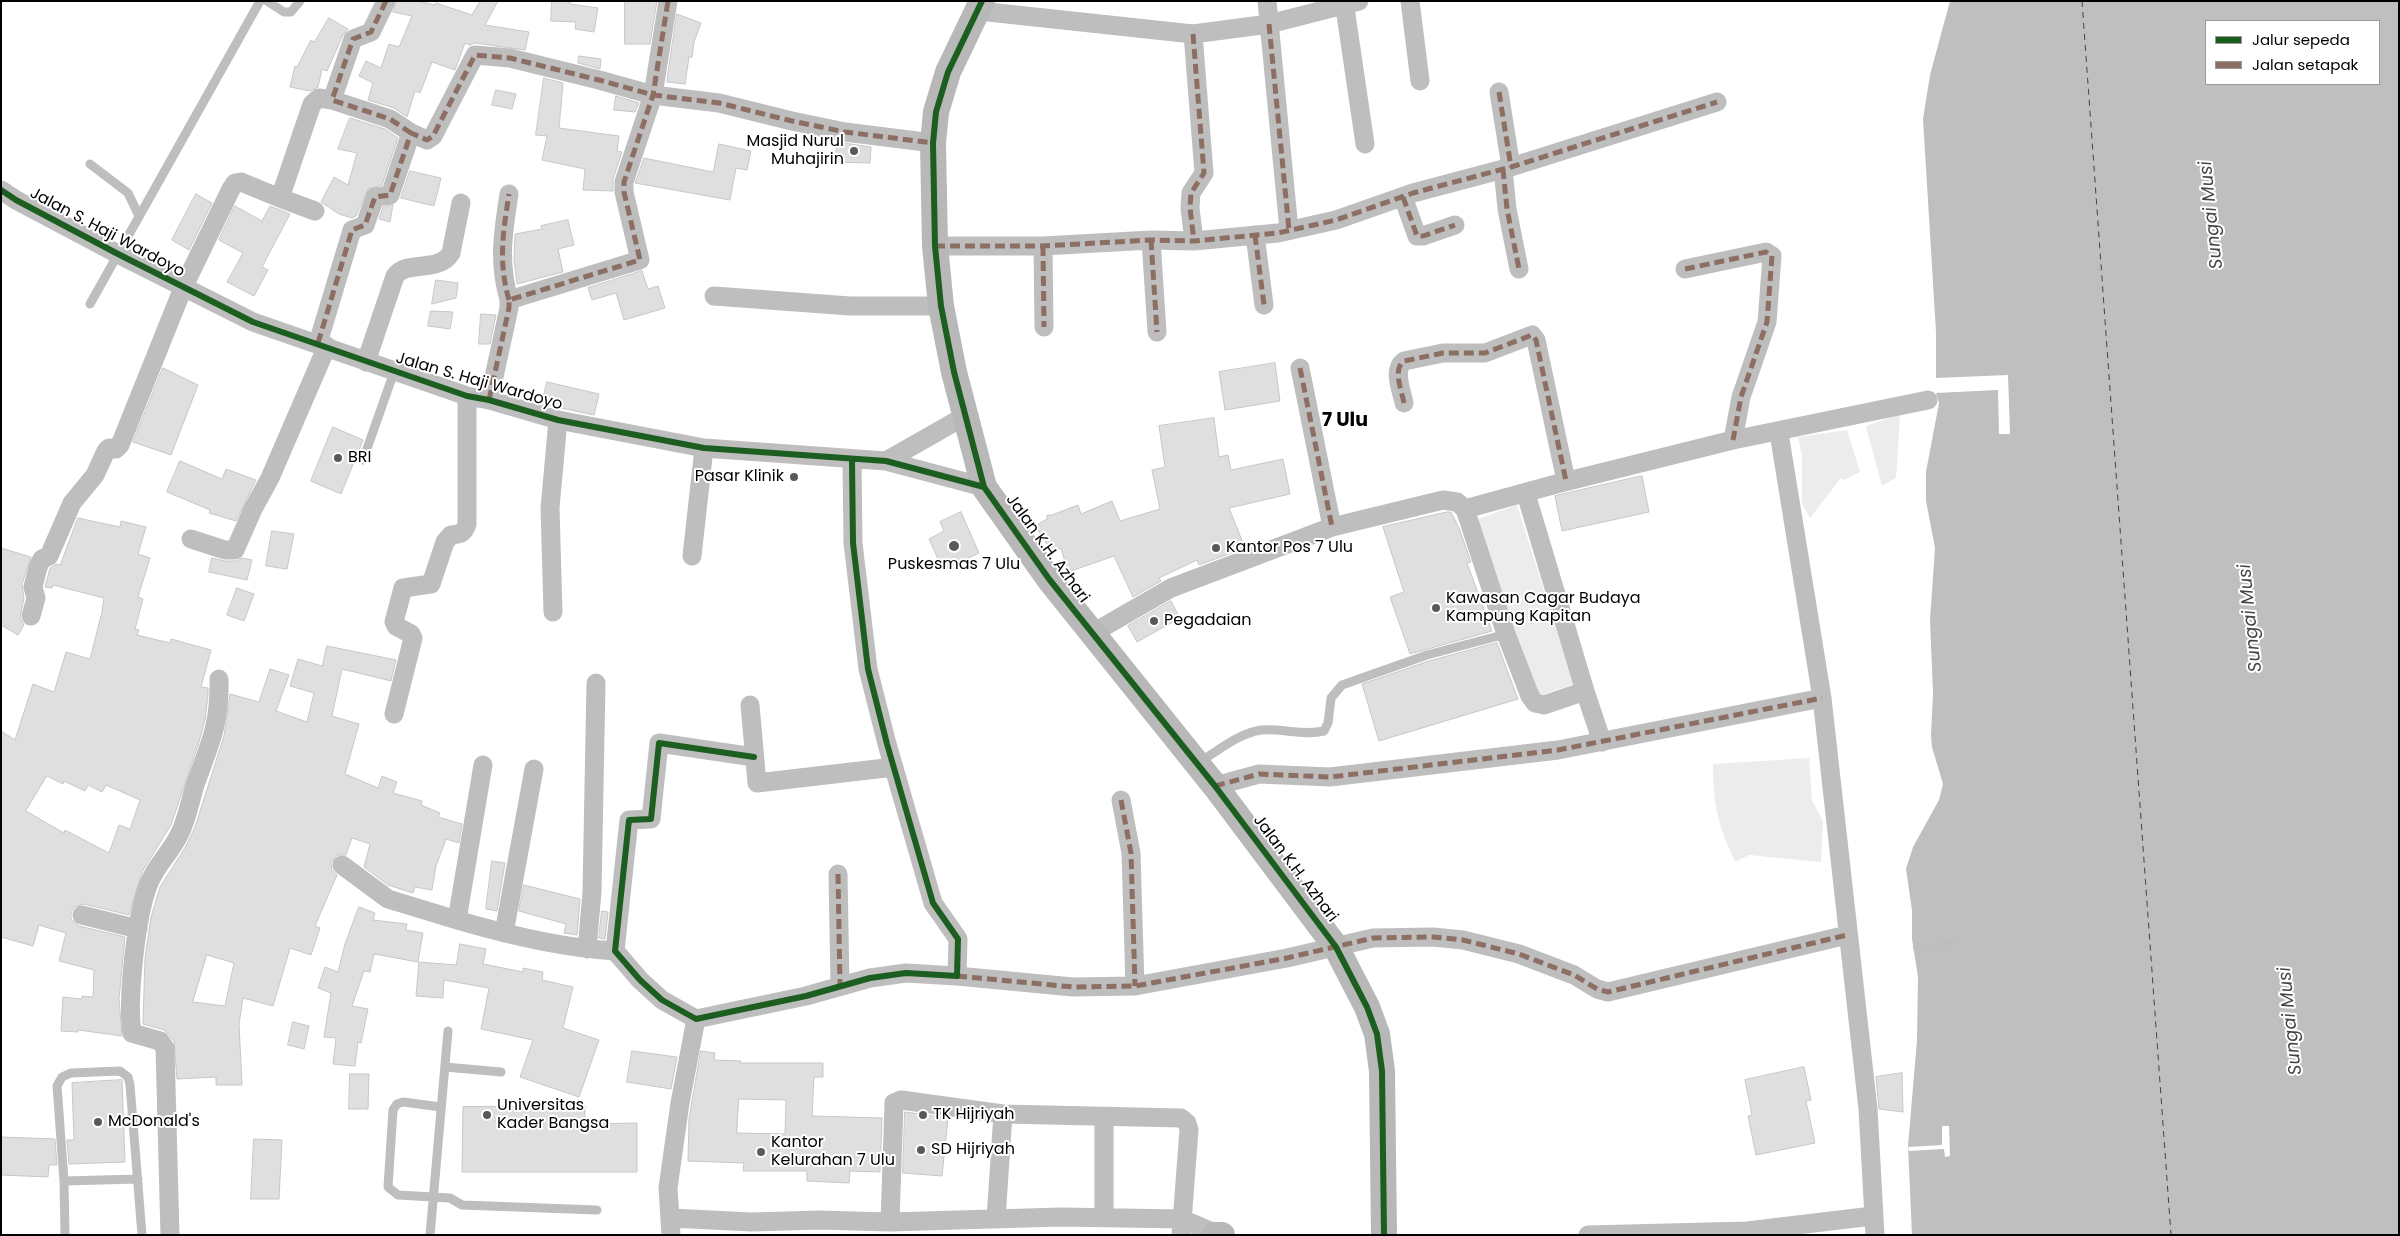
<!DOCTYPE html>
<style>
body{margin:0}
#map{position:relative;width:2400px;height:1236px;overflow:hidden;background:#fff;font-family:Poppins,sans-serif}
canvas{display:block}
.frame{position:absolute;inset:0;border:2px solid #000;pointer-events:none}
.legend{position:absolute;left:2205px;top:20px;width:175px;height:65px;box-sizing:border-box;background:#fff;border:1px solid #999;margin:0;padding:6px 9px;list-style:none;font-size:15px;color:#000}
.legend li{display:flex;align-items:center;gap:10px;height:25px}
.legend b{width:25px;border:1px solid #999}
</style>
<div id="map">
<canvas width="2400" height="1236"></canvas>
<div class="frame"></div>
<ul class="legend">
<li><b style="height:6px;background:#1b5e20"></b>Jalur sepeda</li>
<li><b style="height:6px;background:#8d6e63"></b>Jalan setapak</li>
</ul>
</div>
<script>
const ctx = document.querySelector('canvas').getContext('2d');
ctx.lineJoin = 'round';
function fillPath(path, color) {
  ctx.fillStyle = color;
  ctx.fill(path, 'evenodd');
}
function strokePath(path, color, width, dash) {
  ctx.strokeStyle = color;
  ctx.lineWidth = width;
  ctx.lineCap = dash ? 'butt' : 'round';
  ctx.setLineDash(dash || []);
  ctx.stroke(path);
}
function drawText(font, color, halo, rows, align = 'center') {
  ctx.font = font + ' Poppins,sans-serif';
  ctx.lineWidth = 4;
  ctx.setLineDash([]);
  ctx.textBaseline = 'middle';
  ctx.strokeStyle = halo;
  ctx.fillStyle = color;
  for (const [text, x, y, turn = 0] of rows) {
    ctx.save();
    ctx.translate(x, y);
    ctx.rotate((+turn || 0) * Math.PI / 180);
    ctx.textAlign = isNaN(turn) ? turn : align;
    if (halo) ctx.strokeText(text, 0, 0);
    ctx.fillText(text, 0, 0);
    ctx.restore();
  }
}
fillPath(new Path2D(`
 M1900 414 1896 478 1882 486 1866 426Z
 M1847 430 1860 472 1844 480 1841 478 1810 518 1802 504V456L1798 437Z
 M1517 505 1574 684 1538 696 1475 520Z
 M1809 758 1812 800 1823 822 1821 862 1749 855 1735 862C1718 823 1713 807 1713 764Z`), '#ececec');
fillPath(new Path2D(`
 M1950 1H2399V1235H1912L1908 1146 1917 1040 1918 977 1912 939V910L1906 869 1913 847 1939 800 1943 784 1932 747 1931 735 1933 693 1930 620 1935 548 1926 501V472L1939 403 1936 393V332L1923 119 1930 75ZM2206 21H2379V84H2206Z`), '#bfbfbf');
fillPath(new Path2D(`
 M2008 375 2010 434H1999L1998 390 1936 393 1935 378Z
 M1942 1126H1949L1950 1156 1945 1157 1944 1149 1909 1151 1908 1147 1942 1145Z`), '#fff');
strokePath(new Path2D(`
 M2082 1 2171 1235`), '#444', 1, [6, 5]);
const building = new Path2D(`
 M397 1H418L435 5 436 3 472 15 480 1H498L485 25 529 32 525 50 475 43 469 45 465 43 455 70 432 62 420 93 415 91 407 117 394 108 368 100 373 83 359 76 366 61 381 68 389 44 399 47 412 16 393 12Z
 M552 1H570V4L598 8 594 32 575 29 576 22 551 21Z
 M625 1H657L650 44H625Z
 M677 14 701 23 694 42 692 57H689L685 84 667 82Z
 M329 18 348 29 343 35 327 71 322 69 318 87 310 91 290 87 295 66 297 67 311 40 314 42Z
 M579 56 601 59 600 69 578 63Z
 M544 78 563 83 559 128 619 136 617 151 622 152 613 179V191L583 190 585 169 542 160 547 136 536 135Z
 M496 90 516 94 512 109 492 105Z
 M616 96 639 103 635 112 614 110Z
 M350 118 385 129 398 138 382 185 368 189 356 216 352 218 339 214 321 202 334 177 348 185 357 153 338 149Z
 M837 142 871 147 870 163 836 162Z
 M719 144 751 151 747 170 736 168 730 200 635 183 644 158 713 172Z
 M410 171 441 178 434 206 401 198Z
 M196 194 212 203 189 250 172 240Z
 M393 205 390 222 379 219 383 207Z
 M235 206 262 221 270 206 290 214 262 267 268 270 254 296 227 282 243 253 219 240Z
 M568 220 574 245 558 249 563 272 517 284 514 259 515 234 542 229 541 226Z
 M642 271 648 289 658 286 665 308 624 320 616 293 592 300 588 288Z
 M436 280 458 283 456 298 432 304Z
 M431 311 453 312 450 329 428 326Z
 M481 314 496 315 490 344H479Z
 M1275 363 1280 401 1225 410 1219 372Z
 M163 368 198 385 171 455 133 442Z
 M547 382 599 394 594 415 542 404Z
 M1214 418 1219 457 1228 455 1231 470 1283 459 1290 494 1229 508 1245 548 1199 565 1197 560 1159 578 1161 581 1133 597 1114 556 1068 572 1061 548 1053 553 1035 526 1047 519V515H1052L1078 505 1081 514 1112 501 1120 521 1160 509 1152 470 1165 467 1159 426Z
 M333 427 363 440 341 494 311 481Z
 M180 461 222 479 226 469 256 480 236 521 209 513 210 510 167 492Z
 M1642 476 1649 512 1562 531 1555 496Z
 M961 512 979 553 943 570 929 539 944 531 940 522Z
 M1447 512H1451L1459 528 1471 562 1467 563 1492 631 1410 654 1390 597 1404 592 1383 527Z
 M78 518 120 527 121 521 146 527 138 554 150 558 138 597 143 599 135 629 139 630 137 635 170 643 171 639 211 650 201 687 208 688V695L205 720 199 742 171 825 142 872 129 915 84 904 74 907 71 913V919L79 926 125 937 119 999 122 1036 78 1030V1032L61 1031 63 997 82 999V996L93 997 94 970 59 961 66 933 39 925 33 946 1 937V731L15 740 33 684 54 692 66 652 90 659 102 612 104 598 53 585 52 588 45 587 50 568 56 564 60 565ZM47 776 63 784 64 781 85 791 88 785 102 792 106 785 140 800 130 829 119 825 109 853 65 830 64 833 26 811Z
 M272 531 294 534 287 569 266 566Z
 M1 548 31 557 22 584 24 598 20 618 24 625 18 635 1 625Z
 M212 558 225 561H236L242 558 252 560 247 580 209 572Z
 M237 588 254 594 244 621 227 615Z
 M1171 601 1180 618 1137 642 1128 626Z
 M1497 643 1518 699 1379 741 1362 684 1429 661Z
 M327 646 396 660 391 681 342 669 332 716 359 724 345 774 378 788 382 776 397 782 393 793 422 801 421 805 440 813 438 817 462 824 459 843 446 839 436 866 432 890 415 887 413 893 388 885 364 867 370 844 352 838 346 855H337L331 863 332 870 337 875 315 926 320 928 311 955 290 948 273 1006 243 998 239 1024 242 1085H216V1077L177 1079 174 1041 164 1030 143 1024 145 958 151 917 160 887 186 846 195 827 224 736 230 694 259 702 270 669 289 675 276 711 307 722 314 693 290 686 298 659 322 666ZM207 955 234 963 225 1006 193 1002Z
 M492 861 505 863 497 911 486 909Z
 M524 885 580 899 577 935 564 933 566 924 519 911Z
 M359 907 375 913 373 920 407 924 406 930 423 933 418 962 374 954 370 972 364 971 352 1006 368 1009 361 1043 358 1042 355 1066 333 1064 336 1038 324 1037 331 993 318 988 325 967 338 972 345 944Z
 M602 911 608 912 605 939 599 938Z
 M460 944 486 949 483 964 523 972V968L543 972 542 980 573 987 563 1028 599 1040 579 1097 520 1077 533 1040 481 1029 489 988 444 980 443 998 416 996 419 962 456 965Z
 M293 1022 309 1026 304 1049 288 1045Z
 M632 1051 677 1057 671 1089 627 1082Z
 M701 1051 715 1053 714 1060 741 1061 740 1063H823V1077H814L812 1116 882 1118 880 1172 850 1171 849 1183 807 1181V1171H743L744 1163 688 1161 689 1119ZM739 1099 786 1100 785 1134 737 1133Z
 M1804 1067 1811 1100 1806 1101 1815 1143 1756 1155 1748 1116 1752 1115 1745 1080Z
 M1902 1073 1903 1112 1879 1109 1876 1077Z
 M350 1074H369L368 1109H349Z
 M122 1080 125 1162 69 1164 67 1140H74L72 1083Z
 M585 1106V1124L637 1123V1172H462L463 1107Z
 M905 1112 948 1118 942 1176 903 1173Z
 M1 1137 55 1139 57 1165H49L48 1177 1 1175Z
 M254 1139 282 1140 279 1199H251Z`);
fillPath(building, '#dfdfdf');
strokePath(building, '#c7c7c7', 1);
strokePath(new Path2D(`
 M1913 948 1956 942`), '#b9b9b9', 3, [1, 2.5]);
strokePath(new Path2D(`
 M267 1 284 12H291L300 1
 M90 164 128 193 139 216
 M90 304 260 1
 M363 460 394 372
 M1199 762C1218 751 1239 733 1261 730 1282 728 1303 736 1324 731L1328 723 1331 698 1342 685 1427 655 1506 634
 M445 1067 501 1072
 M441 1107 403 1102 397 1104 393 1110 388 1187 398 1195 450 1198 462 1205 597 1210
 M64 1181 138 1179
 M65 1235 64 1181 57 1086 62 1077 71 1073 120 1071 128 1077 130 1085 142 1235
 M430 1235 448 1031`), '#bebebe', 9);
strokePath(new Path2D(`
 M386 1 371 32 353 39 332 100 390 119 411 133
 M1267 1 1289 230
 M1344 1 1365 144
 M1410 1 1420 81
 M979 11 1193 34 1269 24 1359 1
 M1193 34 1204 173 1191 193 1190 208 1194 241
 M1499 92 1511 167
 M1503 169 1507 209 1519 269
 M1 190 16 200 118 254 253 322 467 396 489 400 558 420 704 448 886 461 984 487
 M1403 197 1417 236H1423L1455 225
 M280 198 315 211
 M1255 235 1264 305
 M1151 240 1157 332
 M935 246H1043L1151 240 1194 241 1278 233 1336 220 1413 193 1511 167 1717 102
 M1043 246 1044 327
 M1685 269 1766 252 1772 256 1767 322 1741 397 1733 440
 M714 296 850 306H941
 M509 300C498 261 503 233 509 194
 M318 343 352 230 365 225 375 197 390 195 411 133 427 140 433 136 475 55 510 58 599 80 653 95 719 103 792 121 845 132 933 143
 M366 362 395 276C408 259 438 274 451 253L461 203
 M1300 368 1332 527
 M489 400 509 308V300L640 260 624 192V182L653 95 668 1
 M1404 403C1402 391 1392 370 1404 361L1443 353H1485L1532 335 1536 340 1566 481
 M1779 433 1822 698 1868 1109 1875 1235
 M886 461 965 416
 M1526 494 1585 691 1602 742
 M1465 509 1560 483 1733 440 1928 400
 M191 539 225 550H235L253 509 270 478 327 346
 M692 556 704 448
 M553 612 550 508 558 420
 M31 616 36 598 33 587 38 567 42 559 49 556 72 503 95 475 106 451 109 448 116 449 120 445 183 288 231 189 235 183 241 182 280 198 312 104 319 98 332 100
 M1093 633 1171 588 1332 527 1443 500 1457 502 1465 509 1506 634 1530 696 1535 703 1544 705 1585 691
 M750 705 757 783 894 767
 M394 714 413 638 411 634 396 626 394 622 403 588 431 584 445 542 451 535C460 534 464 534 467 524V396
 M754 757 659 743 651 819 629 820 615 951 640 980 662 1000 696 1019 806 996 870 978 906 973 957 976 958 939 933 903 887 744 868 669 853 543 852 460
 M483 765 457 920C508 935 562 948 615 951
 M1215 786 1259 774 1330 777 1558 750 1822 698
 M1121 800 1131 853 1135 986
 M342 865 388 899 457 920
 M838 874 840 985
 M82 915 138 929
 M504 933 534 769
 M587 949 592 892 596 683
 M957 976 1073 987 1135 986 1287 958 1373 938 1433 937 1463 940 1519 954 1574 975 1597 989 1608 992 1847 935
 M1104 1217V1117
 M670 1218 752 1222 819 1220 890 1222 1061 1217 1182 1219 1217 1234
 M996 1219 1003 1114 1181 1118 1187 1123 1189 1130 1181 1235
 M890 1222 894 1103 901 1100 1003 1114
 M170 1235 165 1048 160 1041 132 1033C127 999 136 915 149 883 156 865 171 852 179 835 187 820 190 801 195 785 210 743 220 725 219 679
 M671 1235 668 1188 680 1103 696 1019
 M1588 1235 1747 1231 1873 1216`), '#bebebe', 19);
strokePath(new Path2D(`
 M982 1 948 72 936 112 933 143 935 246 941 306 954 372 984 487 1049 579 1215 786 1336 947 1367 1007 1377 1034 1382 1071 1384 1235
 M1215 1235H1222`), '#b8b8b8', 26);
strokePath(new Path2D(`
 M386 1 371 32 353 39 332 100 390 119 411 133
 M1269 24 1289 230
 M1193 34 1204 173 1191 193 1190 208 1194 241
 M1499 92 1511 167
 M1503 169 1507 209 1519 269
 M1403 197 1417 236H1423L1455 225
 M1255 235 1264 305
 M1151 240 1157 332
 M935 246H1043L1151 240 1194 241 1278 233 1336 220 1413 193 1511 167 1717 102
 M1043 246 1044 327
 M1685 269 1766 252 1772 256 1767 322 1741 397 1733 440
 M509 300C498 261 503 233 509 194
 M318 343 352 230 365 225 375 197 390 195 411 133 427 140 433 136 475 55 510 58 599 80 653 95 719 103 792 121 845 132 933 143
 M1300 368 1332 527
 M489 400 509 308V300L640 260 624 192V182L653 95 668 1
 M1404 403C1402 391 1392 370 1404 361L1443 353H1485L1532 335 1536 340 1566 481
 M1215 786 1259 774 1330 777 1558 750 1822 698
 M1121 800 1131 853 1135 986
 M838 874 840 985
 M957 976 1073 987 1135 986 1287 958 1373 938 1433 937 1463 940 1519 954 1574 975 1597 989 1608 992 1847 935`), '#8d6e63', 5, [10, 5]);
strokePath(new Path2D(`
 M982 1 948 72 936 112 933 143 935 246 941 306 954 372 984 487 1049 579 1215 786 1336 947 1367 1007 1377 1034 1382 1071 1384 1235
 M1 190 16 200 118 254 253 322 467 396 489 400 558 420 704 448 886 461 984 487
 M754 757 659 743 651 819 629 820 615 951 640 980 662 1000 696 1019 806 996 870 978 906 973 957 976 958 939 933 903 887 744 868 669 853 543 852 460`), '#1b5e20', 6);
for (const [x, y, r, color] of [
 [854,151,5,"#595959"],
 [338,458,5,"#595959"],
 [794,477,5,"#595959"],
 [954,546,6,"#595959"],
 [1216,548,5,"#595959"],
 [1436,608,5,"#595959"],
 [1154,621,5,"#595959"],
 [487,1115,5,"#595959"],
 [923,1115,5,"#595959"],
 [98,1122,5,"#595959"],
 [921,1150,5,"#595959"],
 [761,1152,5,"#595959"]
]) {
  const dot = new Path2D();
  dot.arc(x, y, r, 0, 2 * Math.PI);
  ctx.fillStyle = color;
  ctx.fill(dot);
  strokePath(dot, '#fff', 2);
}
drawText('16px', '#000', '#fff', [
 ["Masjid Nurul",844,142,"right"],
 ["Muhajirin",844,160,"right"],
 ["BRI",348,458],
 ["Pasar Klinik",784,477,"right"],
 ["Kantor Pos 7 Ulu",1226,548],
 ["Puskesmas 7 Ulu",954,565,"center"],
 ["Kawasan Cagar Budaya",1446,599],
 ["Kampung Kapitan",1446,617],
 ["Pegadaian",1164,621],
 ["Universitas",497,1106],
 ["Kader Bangsa",497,1124],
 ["TK Hijriyah",933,1115],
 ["McDonald's",108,1122],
 ["Kantor",771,1143],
 ["Kelurahan 7 Ulu",771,1161],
 ["SD Hijriyah",931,1150]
], 'left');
drawText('16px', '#000', '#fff', [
 ["Jalan S. Haji Wardoyo",107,233,28],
 ["Jalan S. Haji Wardoyo",479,382,16],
 ["Jalan K.H. Azhari",1047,549,54],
 ["Jalan K.H. Azhari",1295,869,53]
]);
drawText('italic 18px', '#444', '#fff', [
 ["Sungai Musi",2212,215,-96],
 ["Sungai Musi",2251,618,-96],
 ["Sungai Musi",2291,1021,-96]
]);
drawText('bold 19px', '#000', '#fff', [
 ["7 Ulu",1345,421]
]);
</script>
